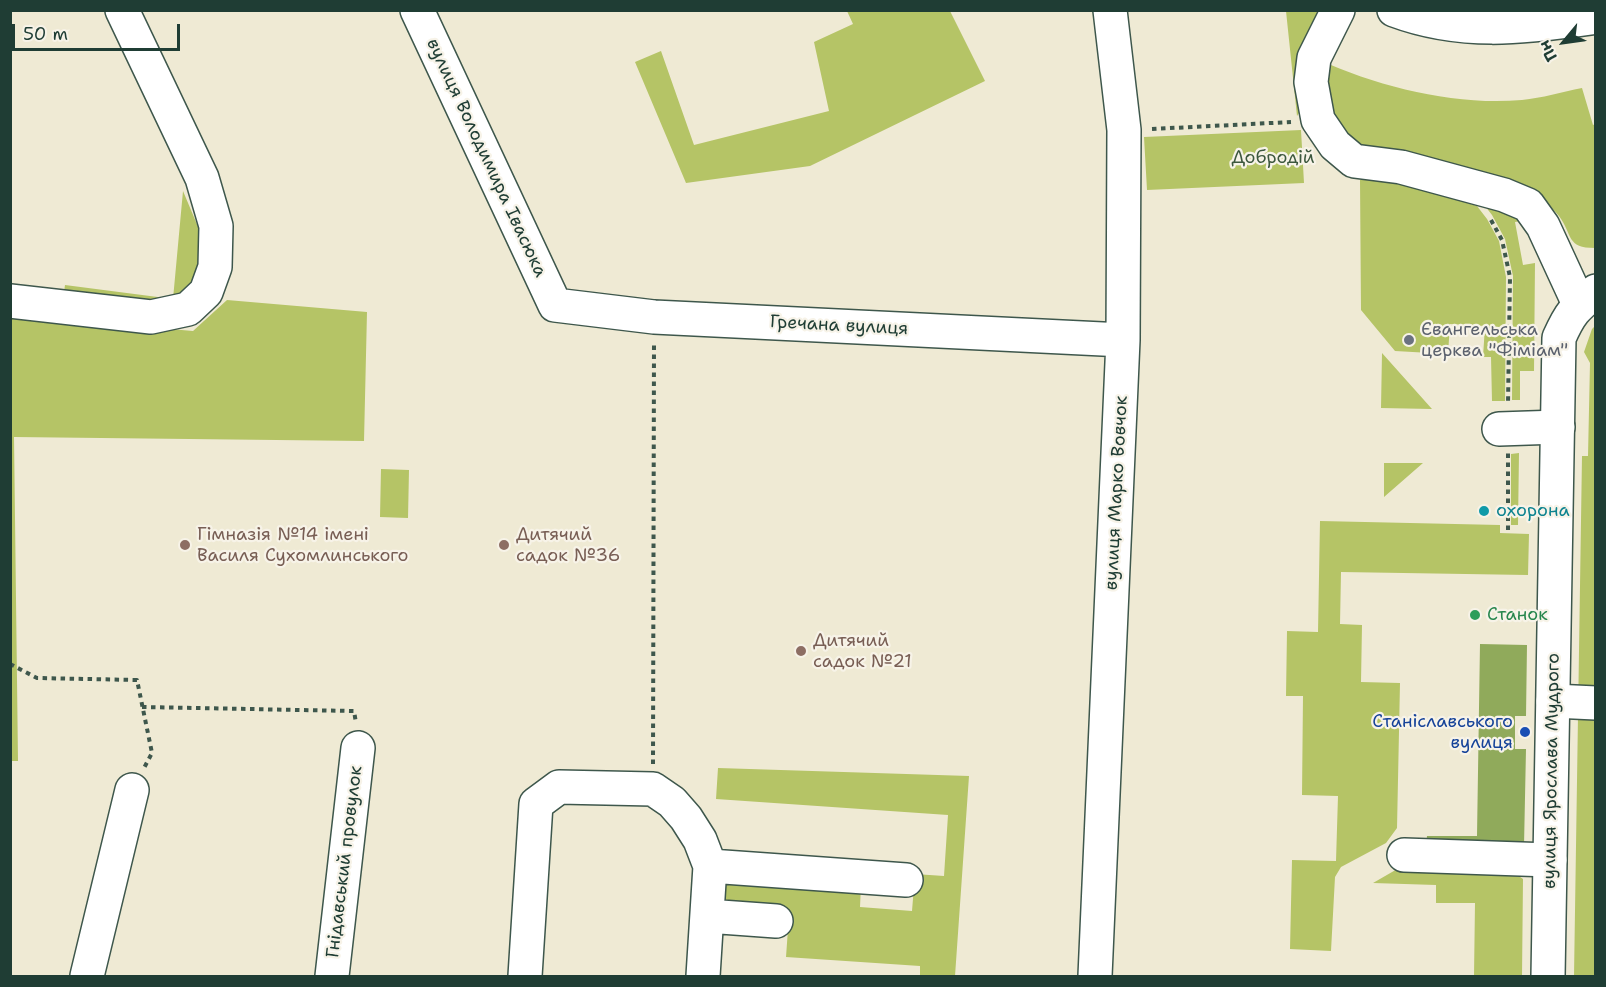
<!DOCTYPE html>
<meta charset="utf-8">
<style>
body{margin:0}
#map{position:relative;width:1606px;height:987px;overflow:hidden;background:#efead4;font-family:"Shantell Sans",sans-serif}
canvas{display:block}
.frame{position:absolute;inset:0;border:12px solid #1f3d34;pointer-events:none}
.north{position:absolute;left:1534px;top:12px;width:60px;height:60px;-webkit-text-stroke:4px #f7f3e8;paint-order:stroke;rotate:241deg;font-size:16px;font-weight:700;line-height:24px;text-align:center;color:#1f3d34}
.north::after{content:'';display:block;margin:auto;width:21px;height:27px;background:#1f3d34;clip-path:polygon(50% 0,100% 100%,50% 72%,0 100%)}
.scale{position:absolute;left:12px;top:24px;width:168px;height:27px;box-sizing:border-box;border:3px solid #1f3d34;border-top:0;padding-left:8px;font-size:18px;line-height:21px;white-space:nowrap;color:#1f3d34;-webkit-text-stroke:4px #f7f3e8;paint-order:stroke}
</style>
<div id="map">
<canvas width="1606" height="987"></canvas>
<div class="frame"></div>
<div class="north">Пн</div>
<div class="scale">50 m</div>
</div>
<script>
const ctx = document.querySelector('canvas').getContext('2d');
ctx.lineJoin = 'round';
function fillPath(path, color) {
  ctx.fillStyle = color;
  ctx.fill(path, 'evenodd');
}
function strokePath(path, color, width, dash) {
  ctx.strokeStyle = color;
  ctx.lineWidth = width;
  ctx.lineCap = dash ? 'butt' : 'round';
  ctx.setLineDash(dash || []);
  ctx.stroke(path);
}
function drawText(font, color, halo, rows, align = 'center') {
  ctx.font = font + ' "Shantell Sans",sans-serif';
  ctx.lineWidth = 4.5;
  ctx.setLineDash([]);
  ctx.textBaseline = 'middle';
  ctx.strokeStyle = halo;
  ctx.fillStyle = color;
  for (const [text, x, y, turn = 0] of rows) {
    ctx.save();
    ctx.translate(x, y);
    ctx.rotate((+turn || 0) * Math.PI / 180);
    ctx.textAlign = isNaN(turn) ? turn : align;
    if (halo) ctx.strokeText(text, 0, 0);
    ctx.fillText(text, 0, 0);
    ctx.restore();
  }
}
fillPath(new Path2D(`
 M847 11H950L985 81 810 166 686 183 635 62 661 51 694 145 829 111 814 42 853 24Z
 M1286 11H1328L1304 105 1297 116Z
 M1319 60C1380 87 1455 106 1522 100 1542 98 1562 92 1582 88L1593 125 1595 124V248C1566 248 1573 235 1559 216 1553 209 1546 202 1539 195L1359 153 1325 113Z
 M1301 130 1304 183 1147 190 1144 137Z
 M1400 179 1440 191 1461 201 1477 206 1487 219 1499 241 1506 277 1505 401H1492L1491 357H1483L1485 326 1450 324 1448 354 1395 351 1361 310 1360 180Z
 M183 191 201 234 203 265 195 288 167 306 64 292 65 285 173 299Z
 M1478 197 1527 220 1515 222 1523 265 1535 263 1534 371H1520V400H1512L1513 276 1505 239 1492 215Z
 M227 300 367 312 364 441 14 437 18 761H10V315L193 331Z
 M1595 326 1596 976H1574L1582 456H1588L1590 363 1584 352 1592 329Z
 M1382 353 1432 409 1381 408Z
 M1519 453 1518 525H1511V454Z
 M1384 463H1423L1384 497Z
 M381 469 409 470 408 518 380 517Z
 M1320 521 1500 525V533L1529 534 1528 575 1341 572 1340 624 1362 625 1361 682 1400 683 1397 828 1386 843 1341 867 1335 877 1331 951 1290 949 1292 860 1336 861 1338 796 1302 795 1303 696H1286L1287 631 1318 632Z
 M718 768 969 776 955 976H920V966L786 957 789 915 716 910 718 875 861 885 860 907 912 911 915 874 944 876 948 815 716 799Z
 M1399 868 1509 869 1523 879 1522 976H1474L1475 903H1436V885L1373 883Z`), '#b5c466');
fillPath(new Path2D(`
 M1480 644 1527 645 1526 716H1515V749H1526L1524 846 1426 845 1427 836H1477Z`), '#90aa5b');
const minor = new Path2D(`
 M417 10 555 305 654 317 1123 340
 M1338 10 1314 58 1311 82 1318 120 1335 145 1354 161 1401 167 1504 195 1528 205 1543 226 1579 304
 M1394 10C1461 35 1522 28 1591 18L1596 15
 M10 301 151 317 188 309 206 292 215 267 216 226 202 178 122 10
 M1499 429 1558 427
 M1553 701 1596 703
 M1404 855 1550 860
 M710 866 906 880
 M707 916 776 921
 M87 976 132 790
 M332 976 358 748
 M525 976 536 804 559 787 653 789 672 802 686 818 700 840 710 866 703 976
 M1095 976 1123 340 1124 130 1110 10`);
const major = new Path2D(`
 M1548 976 1559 338C1570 313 1575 308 1596 291`);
strokePath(minor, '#3e574c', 36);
strokePath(major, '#3e574c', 36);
strokePath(new Path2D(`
 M1152 129 1291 122
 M1491 220 1502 240 1510 277 1508 404
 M1508 530V453
 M10 664 37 678 137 680 152 753 144 768
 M142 707 354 711 356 723
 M653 764 654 342`), '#3e574c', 4, [4.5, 4.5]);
strokePath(minor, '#fff', 33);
strokePath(major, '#fff', 33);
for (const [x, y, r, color] of [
 [1409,340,6,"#6b7280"],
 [1484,511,6,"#0f9aa8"],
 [185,545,6,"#8d6e63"],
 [504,545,6,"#8d6e63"],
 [1475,615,6,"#2e9e5b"],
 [801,651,6,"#8d6e63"],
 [1525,732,6,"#1a4fb4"]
]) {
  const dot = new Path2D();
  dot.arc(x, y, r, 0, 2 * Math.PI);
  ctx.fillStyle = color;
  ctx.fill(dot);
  strokePath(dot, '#f7f3e8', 2);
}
drawText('18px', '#1f3d34', '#f7f3e8', [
 ["вулиця Володимира Івасюка",486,158,65],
 ["Гречана вулиця",839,326,3],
 ["вулиця Марко Вовчок",1117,493,-87],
 ["вулиця Ярослава Мудрого",1552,771,-89],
 ["Гнідавський провулок",345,862,-83]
]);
drawText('18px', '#3d583e', '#f7f3e8', [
 ["Добродій",1273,158]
]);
drawText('18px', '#5b616d', '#f7f3e8', [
 ["Євангельська",1421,330],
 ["церква \"Фіміам\"",1421,351]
], 'left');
drawText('18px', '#0d838f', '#f7f3e8', [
 ["охорона",1496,511]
], 'left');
drawText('18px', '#785e54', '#f7f3e8', [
 ["Гімназія №14 імені",197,535],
 ["Василя Сухомлинського",197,556],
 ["Дитячий",516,535],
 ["садок №36",516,556],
 ["Дитячий",813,641],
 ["садок №21",813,662]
], 'left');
drawText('18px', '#27864d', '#f7f3e8', [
 ["Станок",1487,615]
], 'left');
drawText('18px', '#164399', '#f7f3e8', [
 ["Станіславського",1513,722],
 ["вулиця",1513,743]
], 'right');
</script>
